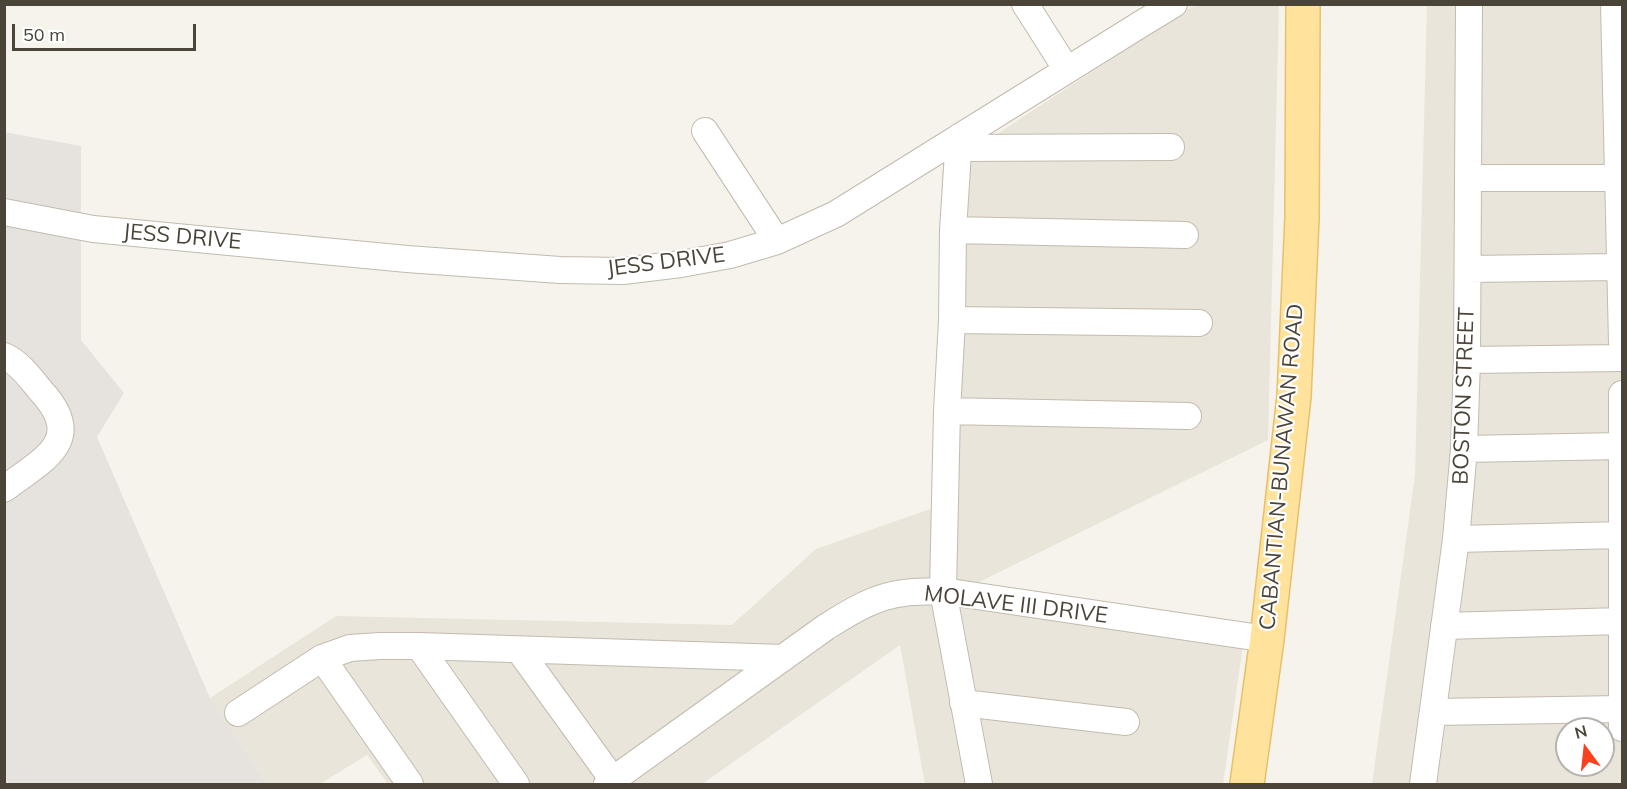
<!DOCTYPE html>
<style>
body{margin:0}
#map{position:relative;width:1627px;height:789px;overflow:hidden;background:#f6f3ec;font-family:Mulish,sans-serif}
canvas{display:block}
.frame{position:absolute;inset:0;border:6px solid #4b4439;pointer-events:none}
.north{position:absolute;left:1555px;top:717px;width:60px;height:60px;box-sizing:border-box;background:#fff;border:2px solid #b7b4b0;border-radius:50%;rotate:345deg;font-size:16px;font-weight:700;line-height:24px;text-align:center;color:#4b4439}
.north::after{content:'';display:block;margin:auto;width:21px;height:27px;background:#fc3f1d;clip-path:polygon(50% 0,100% 100%,50% 72%,0 100%)}
.scale{position:absolute;left:12px;top:24px;width:184px;height:27px;box-sizing:border-box;border:3px solid #4b4439;border-top:0;padding-left:8px;font-size:18px;line-height:21px;white-space:nowrap;color:#4b4439;-webkit-text-stroke:4px #fff;paint-order:stroke}
</style>
<div id="map">
<canvas width="1627" height="789"></canvas>
<div class="frame"></div>
<div class="north">N</div>
<div class="scale">50 m</div>
</div>
<script>
const ctx = document.querySelector('canvas').getContext('2d');
ctx.lineJoin = 'round';
function fillPath(path, color) {
  ctx.fillStyle = color;
  ctx.fill(path, 'evenodd');
}
function strokePath(path, color, width, dash) {
  ctx.strokeStyle = color;
  ctx.lineWidth = width;
  ctx.lineCap = dash ? 'butt' : 'round';
  ctx.setLineDash(dash || []);
  ctx.stroke(path);
}
function drawText(font, color, halo, rows, align = 'center') {
  ctx.font = font + ' Mulish,sans-serif';
  ctx.lineWidth = 4.5;
  ctx.setLineDash([]);
  ctx.textBaseline = 'middle';
  ctx.strokeStyle = halo;
  ctx.fillStyle = color;
  for (const [text, x, y, turn = 0] of rows) {
    ctx.save();
    ctx.translate(x, y);
    ctx.rotate((+turn || 0) * Math.PI / 180);
    ctx.textAlign = isNaN(turn) ? turn : align;
    if (halo) ctx.strokeText(text, 0, 0);
    ctx.fillText(text, 0, 0);
    ctx.restore();
  }
}
fillPath(new Path2D(`
 M1215 4 1279 5 1268 440 973 585 1246 624 1223 784H925L900 645 702 784H388L367 755 320 784H267L210 698 336 616 732 625 816 549 936 507 942 171 1009 126 1191 7Z
 M1427 5H1622V784H1372L1415 475ZM1567 729H1603V765H1567Z`), '#eae5da');
fillPath(new Path2D(`
 M4 132 81 146V340L124 393 97 437 210 698 267 784H5Z`), '#e6e2dd');
const minor = new Path2D(`
 M1025 4 1067 70
 M1614 4 1622 343
 M705 131 777 241
 M959 137 953 230 952 320 947 411 943 591 979 784
 M958 148 1171 147
 M1468 178H1618
 M4 212 93 229 407 259 560 270 623 271 681 264 730 255 777 241 836 214 1141 24 1174 4
 M953 230 1185 235
 M1468 269 1619 267
 M952 320 1199 323
 M4 356C20 363 30 378 41 391 87 441 43 459 4 489
 M1467 360 1622 358
 M1622 394V533
 M947 411 1188 416
 M1464 449 1621 446
 M1456 539 1622 535
 M1622 547V728
 M1444 626 1622 621
 M419 646 516 784
 M519 650 613 780
 M322 658 410 784
 M963 703 1126 722
 M1433 712 1622 709
 M238 713 322 658 350 648 380 646H419L783 658
 M607 784 826 627C850 612 875 596 904 593 917 591 930 592 943 591L1267 639
 M1423 784 1456 539 1464 449 1467 360 1469 4`);
const major = new Path2D(`
 M1247 784 1267 639 1294 396 1302 218 1303 4`);
strokePath(minor, '#c2bbae', 28);
strokePath(major, '#e6c16a', 36);
strokePath(minor, '#fff', 26);
strokePath(major, '#ffe39c', 33);
drawText('22px', '#4b4439', '#fff', [
 ["JESS DRIVE",182,237,5],
 ["JESS DRIVE",666,262,-7],
 ["BOSTON STREET",1464,396,-88],
 ["CABANTIAN-BUNAWAN ROAD",1282,467,-85],
 ["MOLAVE III DRIVE",1016,605,7]
]);
</script>
